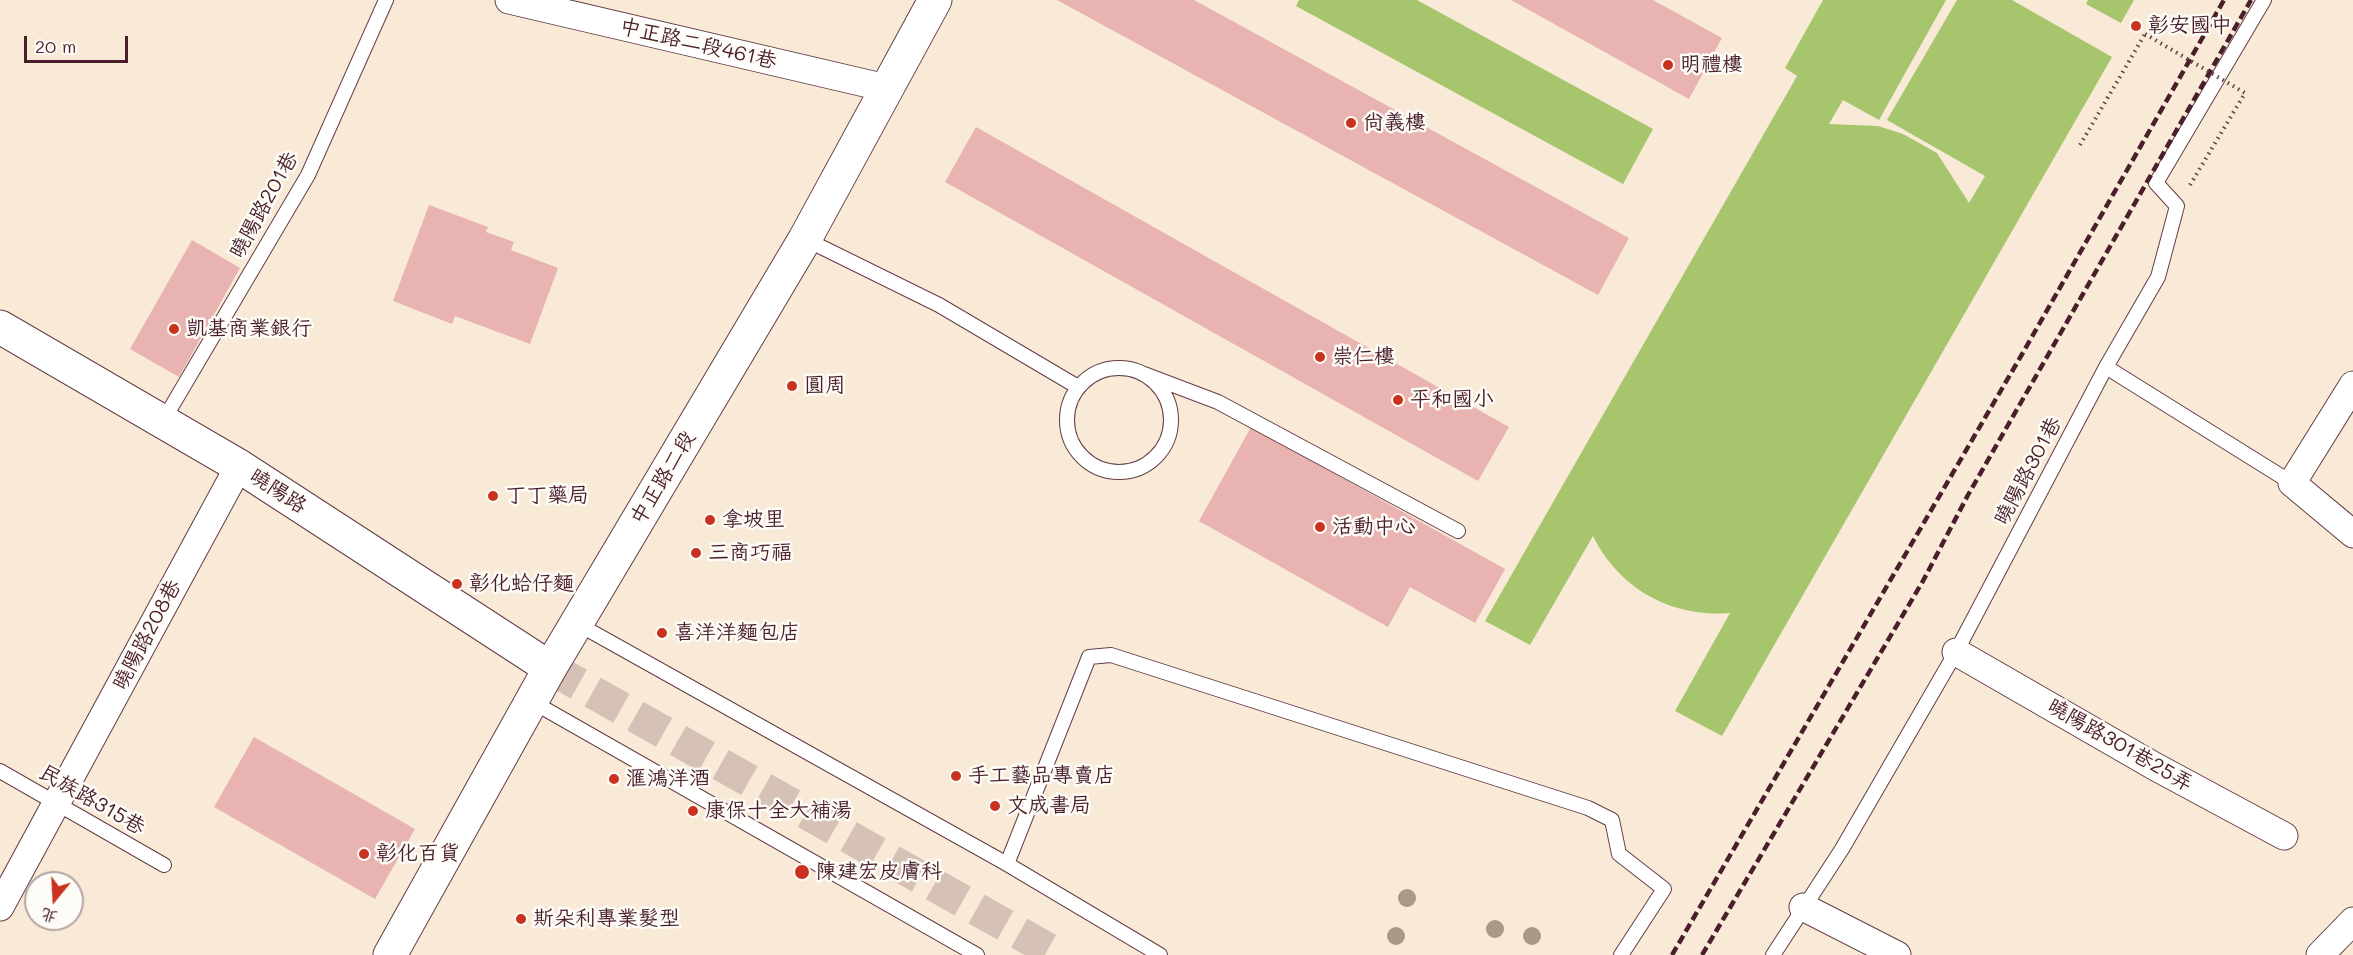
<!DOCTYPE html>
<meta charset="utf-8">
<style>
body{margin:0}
#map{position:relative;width:2353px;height:955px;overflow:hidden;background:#f8ead7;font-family:Mali,"LXGW WenKai TC",sans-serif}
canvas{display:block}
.north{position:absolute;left:24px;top:871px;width:60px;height:60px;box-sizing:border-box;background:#fdfcf7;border:2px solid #b5a4a5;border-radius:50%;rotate:198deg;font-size:16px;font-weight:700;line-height:24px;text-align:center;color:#4a1f2b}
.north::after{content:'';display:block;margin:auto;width:21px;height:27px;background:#c8321e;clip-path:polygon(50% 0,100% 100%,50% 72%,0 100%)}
.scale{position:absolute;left:24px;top:36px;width:104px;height:27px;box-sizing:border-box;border:3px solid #4a1f2b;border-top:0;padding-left:8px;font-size:18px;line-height:21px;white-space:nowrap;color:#4a1f2b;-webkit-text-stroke:4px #fdfcf7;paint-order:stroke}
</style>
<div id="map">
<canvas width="2353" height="955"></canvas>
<div class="north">北</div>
<div class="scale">20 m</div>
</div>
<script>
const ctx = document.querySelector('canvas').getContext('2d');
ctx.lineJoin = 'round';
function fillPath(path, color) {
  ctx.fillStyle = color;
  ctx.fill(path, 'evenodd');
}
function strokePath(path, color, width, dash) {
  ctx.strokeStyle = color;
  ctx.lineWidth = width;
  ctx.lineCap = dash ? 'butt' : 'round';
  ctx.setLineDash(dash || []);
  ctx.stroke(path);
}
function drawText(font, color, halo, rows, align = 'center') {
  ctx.font = font + ' Mali,"LXGW WenKai TC",sans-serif';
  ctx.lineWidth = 5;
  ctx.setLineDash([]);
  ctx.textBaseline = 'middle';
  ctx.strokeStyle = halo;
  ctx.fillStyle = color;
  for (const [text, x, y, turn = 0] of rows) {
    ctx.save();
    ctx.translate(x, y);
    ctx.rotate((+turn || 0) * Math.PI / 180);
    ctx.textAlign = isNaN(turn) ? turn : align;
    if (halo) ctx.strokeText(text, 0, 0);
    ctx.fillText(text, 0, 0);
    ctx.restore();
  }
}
fillPath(new Path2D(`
 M1299 0H1417L1653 129 1623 184 1296 6Z
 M1823 0H1946L1879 120 1843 100 1829 124 1878 126 1903 134 1937 153 1969 203 1985 176 1887 120 1957 0H2012L2112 57 1722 736 1675 711 1730 613C1672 618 1619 589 1593 536L1530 645 1485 621 1797 76 1785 68Z
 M2088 0H2134L2121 23 2086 4Z`), '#a6c56d');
fillPath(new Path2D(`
 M1057 0H1194L1629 238 1598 295Z
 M1511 0H1653L1722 38 1689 99Z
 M976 127 1509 427 1478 481 945 182Z
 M429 205 488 227 486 232 514 242 511 250 558 268 530 344 455 316 452 324 393 301Z
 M192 240 240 268 179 377 130 349Z
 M1251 427 1505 569 1475 623 1410 587 1388 627 1199 521Z
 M254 737 415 829 375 899 214 807Z`), '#e8b3b1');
strokePath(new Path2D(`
 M550 668 1058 955`), '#d5c1b5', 33, [33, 16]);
const service = new Path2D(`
 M805 239 939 305 1078 387
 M2106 367 2292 483
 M1067 420a52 52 0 1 1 104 0a52 52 0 1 1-104 0Z
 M1144 374 1218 402 1458 531
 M163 421 308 175 386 0
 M576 623 1007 864 1160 955
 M531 701 977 955
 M0 771 164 865
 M1007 864 1089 657 1111 655 1588 808 1612 820 1619 854 1664 889 1621 955
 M1773 955 1842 849 1956 652 2106 367 2158 277 2177 206 2156 183 2264 0`);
const minor = new Path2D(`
 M509 0 886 88
 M2353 385 2292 483 2353 534
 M1956 652 2154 766 2284 836
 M0 907 239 466
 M1803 907 1897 955
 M2320 955 2353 921`);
const tertiary = new Path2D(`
 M0 327 239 466 550 668
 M390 955 550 668 805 239 935 0`);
strokePath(service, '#643d45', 16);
strokePath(minor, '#643d45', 29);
strokePath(tertiary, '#643d45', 35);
strokePath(new Path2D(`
 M2080 145 2145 34
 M2190 185 2245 93`), '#643d45', 4, [1.5, 4.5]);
strokePath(service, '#fff', 14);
strokePath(minor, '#fff', 27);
strokePath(tertiary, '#fff', 33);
strokePath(new Path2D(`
 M1672 955 2021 356 2224 0
 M1702 955 1923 581 1968 495 2251 0`), '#4a1f2b', 4.5, [9, 4.5]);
strokePath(new Path2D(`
 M2145 34 2245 93`), '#643d45', 4, [1.5, 4.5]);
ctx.fillStyle = '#aa9a85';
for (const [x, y] of [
 [1407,898],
 [1495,929],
 [1396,936],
 [1532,936]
]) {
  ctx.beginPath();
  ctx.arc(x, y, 9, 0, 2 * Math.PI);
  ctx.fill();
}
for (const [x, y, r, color] of [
 [2136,26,6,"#c8321e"],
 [1668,65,6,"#c8321e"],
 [1351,123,6,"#c8321e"],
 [174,329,6,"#c8321e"],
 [1320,357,6,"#c8321e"],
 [792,386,6,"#c8321e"],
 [1398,400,6,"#c8321e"],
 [493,496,6,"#c8321e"],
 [710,520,6,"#c8321e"],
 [1320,527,6,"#c8321e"],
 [696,553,6,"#c8321e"],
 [457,584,6,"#c8321e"],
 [662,633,6,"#c8321e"],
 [956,776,6,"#c8321e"],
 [614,779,6,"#c8321e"],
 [995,806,6,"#c8321e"],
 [693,811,6,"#c8321e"],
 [364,854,6,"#c8321e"],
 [802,872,8,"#c8321e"],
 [521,919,6,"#c8321e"]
]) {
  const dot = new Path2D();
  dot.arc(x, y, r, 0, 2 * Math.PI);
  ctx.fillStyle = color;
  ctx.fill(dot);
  strokePath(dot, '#fdfcf7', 2);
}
drawText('21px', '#4a1f2b', '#fdfcf7', [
 ["彰安國中",2148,26],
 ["明禮樓",1680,65],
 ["尚義樓",1363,123],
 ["凱基商業銀行",186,329],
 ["崇仁樓",1332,357],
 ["圓周",804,386],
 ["平和國小",1410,400],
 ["丁丁藥局",505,496],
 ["拿坡里",722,520],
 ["活動中心",1332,527],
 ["三商巧福",708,553],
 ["彰化蛤仔麵",469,584],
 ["喜洋洋麵包店",674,633],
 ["手工藝品專賣店",968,776],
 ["滙鴻洋酒",626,779],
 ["文成書局",1007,806],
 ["康保十全大補湯",705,811],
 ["彰化百貨",376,854],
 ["陳建宏皮膚科",816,872],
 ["斯朵利專業髮型",533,919]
], 'left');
drawText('21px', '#4a1f2b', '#fdfcf7', [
 ["中正路二段461巷",698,44,13],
 ["曉陽路201巷",264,205,-61],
 ["曉陽路301巷",2028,471,-62],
 ["中正路二段",663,478,-59],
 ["曉陽路",278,491,33],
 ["曉陽路208巷",147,635,-62],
 ["曉陽路301巷25弄",2120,745,30],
 ["民族路315巷",92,800,30]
]);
</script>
